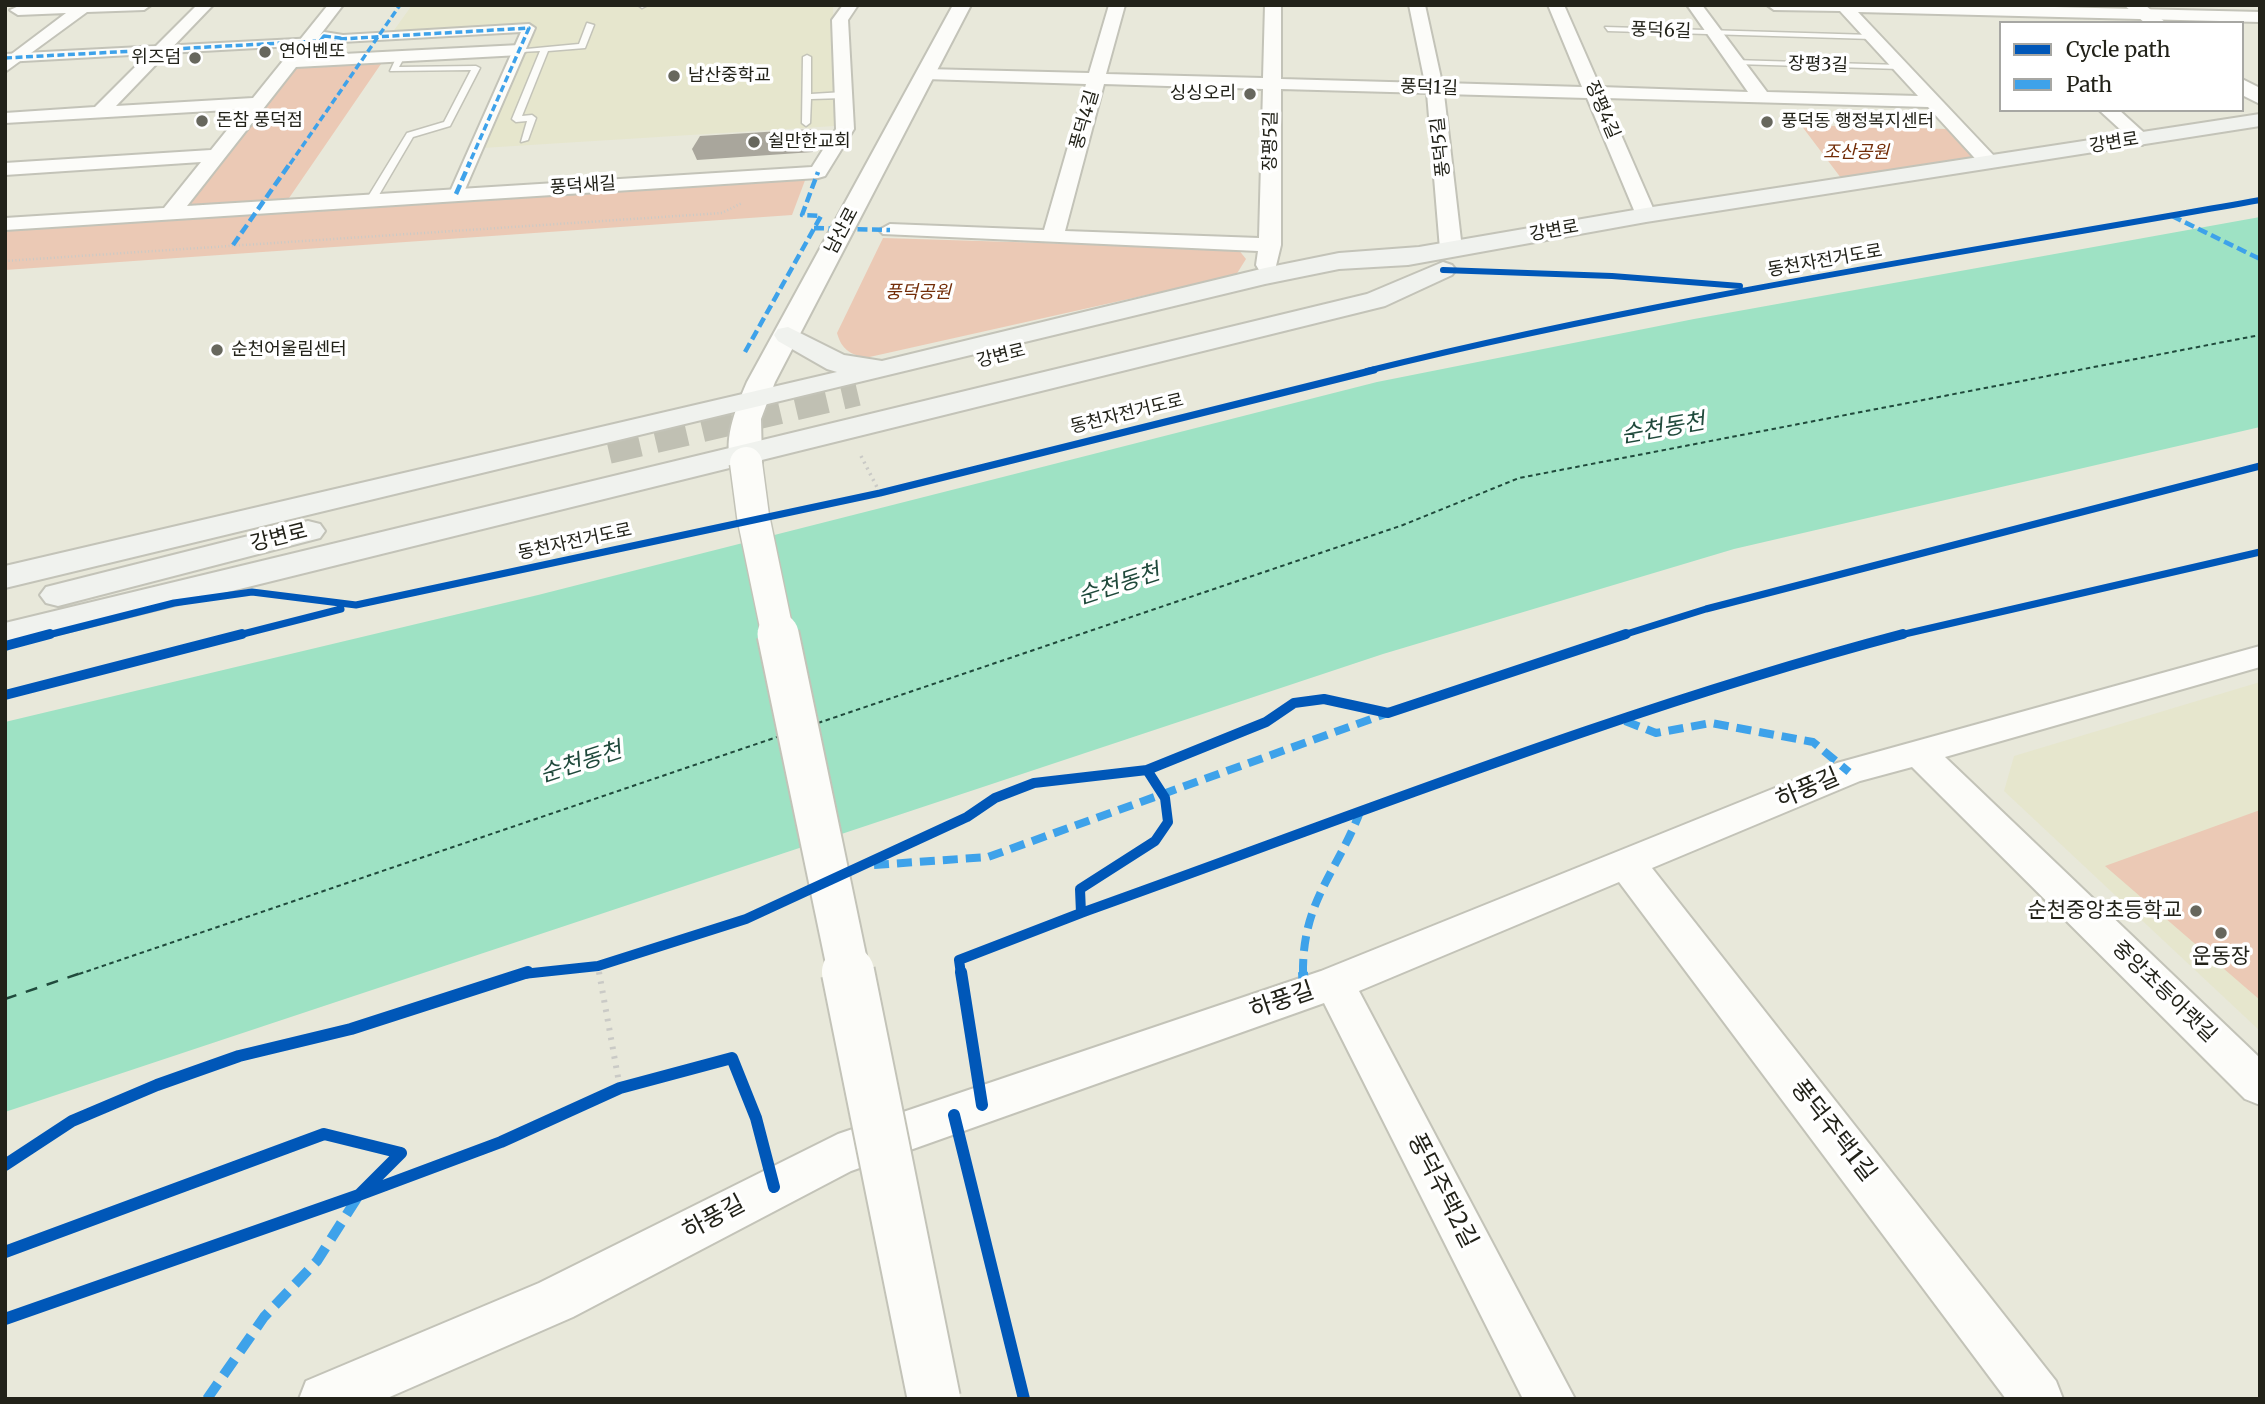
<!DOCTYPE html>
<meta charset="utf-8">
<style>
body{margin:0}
#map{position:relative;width:2265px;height:1404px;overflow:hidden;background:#e8e8da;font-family:Merriweather,serif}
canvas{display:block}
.frame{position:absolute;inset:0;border:7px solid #222219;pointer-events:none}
.legend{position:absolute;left:1999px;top:21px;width:245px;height:91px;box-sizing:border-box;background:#fff;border:2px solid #a7a7a3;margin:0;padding:9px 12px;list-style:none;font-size:21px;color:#222219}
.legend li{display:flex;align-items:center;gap:14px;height:35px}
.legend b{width:35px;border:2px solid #a7a7a3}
</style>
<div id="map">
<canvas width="2265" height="1404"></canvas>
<div class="frame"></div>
<ul class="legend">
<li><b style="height:9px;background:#0057b8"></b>Cycle path</li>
<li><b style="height:9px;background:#3ea2ea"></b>Path</li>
</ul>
</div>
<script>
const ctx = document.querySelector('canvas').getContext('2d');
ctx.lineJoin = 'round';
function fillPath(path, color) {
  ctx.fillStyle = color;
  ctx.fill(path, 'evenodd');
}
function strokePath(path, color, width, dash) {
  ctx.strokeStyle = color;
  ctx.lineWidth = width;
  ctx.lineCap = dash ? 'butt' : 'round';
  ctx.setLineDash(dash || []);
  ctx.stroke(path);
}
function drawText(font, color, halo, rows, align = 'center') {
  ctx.font = font + ' Merriweather,"Noto Sans KR",serif';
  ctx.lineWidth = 7;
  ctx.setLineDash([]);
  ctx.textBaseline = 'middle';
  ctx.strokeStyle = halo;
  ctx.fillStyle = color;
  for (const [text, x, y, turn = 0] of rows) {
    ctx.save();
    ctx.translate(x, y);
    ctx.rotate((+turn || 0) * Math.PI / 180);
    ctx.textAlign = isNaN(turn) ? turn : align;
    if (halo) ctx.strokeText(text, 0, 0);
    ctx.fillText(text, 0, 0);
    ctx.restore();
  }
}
fillPath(new Path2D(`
 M412 5H833L835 126 482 148 536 26 392 33Z
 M2260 682V1031L2004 791 2014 756Z`), '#e6e6cd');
fillPath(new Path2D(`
 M383 61 287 201 196 206 187 203 292 70 312 65Z
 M1801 125 1947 129 1978 161 1844 182Z
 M807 175 792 215 5 270V229Z
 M883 238 1238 249 1246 259 1236 275 865 358C849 353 842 350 837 333Z
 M2260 810V1000L2105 866Z`), '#ebc9b5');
fillPath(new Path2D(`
 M2260 217V427L1734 549 1383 654 5 1112V722L538 595 1377 382 1694 319Z`), '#9ee2c4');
strokePath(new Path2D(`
 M818 723 1403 525 1519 478 2260 335
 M79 974 780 736`), '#204a3c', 2, [4.5, 3.5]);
strokePath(new Path2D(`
 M5 999 84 972`), '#204a3c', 2.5, [12, 10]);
fillPath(new Path2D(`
 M813 129V152L697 160 692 149 700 136Z`), '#a9a69c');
strokePath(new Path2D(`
 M608 448 857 390`), '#c0c0b3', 32, [32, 16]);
const service = new Path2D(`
 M638 5H646V6L642 8Z
 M587 23 594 25 585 48 548 51 522 116 532 115 536 118 528 140 521 142 527 121 516 122 512 119 540 51 520 52 516 50 579 44Z
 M1605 27 1872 35 1876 37 1872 39 1608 31Z
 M398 54 405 56 399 67 476 66 480 68 450 126 413 137 376 200 371 203 366 200 407 133 444 122 471 70 390 71Z
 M807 55 811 57V94L844 92 848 95 844 98 811 99 810 123 806 126 802 123 803 57Z
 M1733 60 1900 65 1904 67 1900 69 1736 64Z`);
const pedestrian = new Path2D(`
 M529 24 535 28 463 194 456 198 449 194 521 32 342 42 335 48 315 52 309 48 311 45 5 62V54L316 38 324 32 343 35Z`);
const minor = new Path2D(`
 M21 5H151L144 10 87 12 5 72V59L66 13 18 15 10 10Z
 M197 5H213L116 106 253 98 328 5H343L304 56 520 45 528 50 520 55 296 67 187 206 812 167 836 129 832 20 843 5H858L848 20 854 129 825 176 818 178 5 230V218L164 208 201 162 5 175V163L211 150 244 109 5 123V113L95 107Z
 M1109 5H1125L1106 74 1263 78 1265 5H1281V79L1425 83 1409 5H1425L1442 83 1582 87 1548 5H1564L1600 87 1748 92 1687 5H1702L1767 92 1918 96 1840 11 1774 10 1767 5H1972L2260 12V22L1858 12 1996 158 1999 162 1996 166H1982L1928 107 1605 98 1656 215 1646 221 1636 215 1587 98 1444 94 1462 249 1451 255 1440 249 1427 93 1281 89V245L1275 270H1259L1256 265 1258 251 883 234 879 230 890 224 1044 230 1086 84 925 79 916 74 925 69 1089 73ZM1104 84 1263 89 1259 238 1065 231Z
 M2099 110H2119L2151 139 2142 145 2135 143Z
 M2260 646V667L1945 757 2260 1058V1105L2245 1099 1912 767 1860 781 1652 868 2056 1381 2063 1399H2006L1619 882 1359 991 1575 1399H1523L1324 1003 851 1171 573 1317 385 1399H299L306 1381 539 1283 838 1134 1321 971 1837 763Z`);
const tertiary = new Path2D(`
 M953 5H971L775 382 761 419 762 463 757 470 746 472 735 470C719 447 737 405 747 382Z
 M2124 5H2145L2166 23H2145Z
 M2242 79 2260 88V104L2242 95Z`);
const secondary = new Path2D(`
 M2260 114V126L1646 222 1408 265 1339 269 1265 284 5 588V566L837 372 827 369 778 341 774 335 778 329 788 327 844 355 882 361 1265 268 1339 253 1419 247 1646 208Z
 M1443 262 1452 265 1456 270 1452 275 1385 306 5 647V623L1367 294Z
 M308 521 320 524 325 531 320 538 58 606 46 603 40 595 46 587Z`);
strokePath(service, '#c3c3b8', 3);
strokePath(pedestrian, '#c3c3b8', 4);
strokePath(minor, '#c3c3b8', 4);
strokePath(tertiary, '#c3c3b8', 4);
strokePath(secondary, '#c3c3b8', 4);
strokePath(new Path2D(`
 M5 261 722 213 742 203`), '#cacac6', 2.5, [1, 2.5]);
strokePath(new Path2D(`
 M861 456 880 493`), '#cacac6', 3.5, [2, 4.5]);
strokePath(new Path2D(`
 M598 966 599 974`), '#cacac6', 4.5, [2, 5]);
strokePath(new Path2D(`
 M599 972 620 1088`), '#cacac6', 6, [2.5, 7]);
fillPath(service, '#fcfcf9');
fillPath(pedestrian, '#fcfcf9');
fillPath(minor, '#fcfcf9');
fillPath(tertiary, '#fcfcf9');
fillPath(secondary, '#f0f2ee');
const tertiaryBridgeFar2 = new Path2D(`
 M746 463 753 516 778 636`);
const tertiaryBridgeFar1 = new Path2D(`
 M778 634 849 974`);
const tertiaryBridge = new Path2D(`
 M848 972 934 1399`);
strokePath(tertiaryBridgeFar2, '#c3c3b8', 35, []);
strokePath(tertiaryBridgeFar1, '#c3c3b8', 45, []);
strokePath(tertiaryBridge, '#c3c3b8', 56, []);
strokePath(tertiaryBridgeFar2, '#fcfcf9', 32);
strokePath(tertiaryBridgeFar1, '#fcfcf9', 41);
strokePath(tertiaryBridge, '#fcfcf9', 52);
strokePath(new Path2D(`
 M324 36 340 38 331 45 315 48Z
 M340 39 529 28 469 164
 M5 58 320 41
 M290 164 400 5`), '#3ea2ea', 3.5, [7, 3.5]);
strokePath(new Path2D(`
 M456 194 470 162
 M2172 216 2260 259
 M814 228 890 230
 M233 245 291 162
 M745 352 821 216 802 215 818 172`), '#3ea2ea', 4.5, [10, 4.5]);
strokePath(new Path2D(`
 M1625 721 1656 733 1711 723 1813 742 1849 772
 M874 865 988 857 1385 714
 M1303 974C1302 902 1336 874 1360 812`), '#3ea2ea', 8, [15, 8]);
strokePath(new Path2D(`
 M1303 972 1304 993
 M207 1399 264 1317 317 1261 359 1195`), '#3ea2ea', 10, [19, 10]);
strokePath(new Path2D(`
 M1443 270 1612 276 1740 286
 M1367 371C1661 298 1962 253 2260 200`), '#0057b8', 6);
strokePath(new Path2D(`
 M44 636 174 603 252 592 356 605 880 493 1374 370
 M235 636 341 609
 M1620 636 1706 609 2260 466
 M1896 636 2260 552`), '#0057b8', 7);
strokePath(new Path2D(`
 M5 646 50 634
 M5 695 242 634
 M1081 913C1353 816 1623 708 1903 634
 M523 974 598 966 746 919 967 817 995 798 1034 783 1147 770 1266 722 1294 703 1324 699 1388 713 1626 634
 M961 974 959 960 1081 913 1080 889 1155 841 1168 822 1165 798 1147 770`), '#0057b8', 10);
strokePath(new Path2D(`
 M961 972 982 1105
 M954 1115 1024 1399
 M5 1165 72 1121 157 1085 239 1056 351 1029 528 972
 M5 1252 324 1134 401 1153 359 1195 501 1142 620 1088 732 1058 756 1118 774 1187
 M5 1319 359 1195`), '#0057b8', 12);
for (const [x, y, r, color] of [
 [265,52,7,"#67675d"],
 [195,58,7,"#67675d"],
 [674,76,7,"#67675d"],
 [1250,94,7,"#67675d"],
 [202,121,7,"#67675d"],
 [1767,122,7,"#67675d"],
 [754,142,7,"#67675d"],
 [217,350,7,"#67675d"],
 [2196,911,7,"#67675d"],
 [2221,933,7,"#67675d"]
]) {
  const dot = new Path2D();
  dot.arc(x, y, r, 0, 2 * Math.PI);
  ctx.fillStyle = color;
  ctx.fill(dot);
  strokePath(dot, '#fff', 2.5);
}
drawText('18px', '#222219', '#fff', [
 ["풍덕6길",1661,31,2],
 ["장평3길",1818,65,2],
 ["풍덕1길",1429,88,2],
 ["장평4길",1602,110,67],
 ["풍덕4길",1085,120,-74],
 ["장평5길",1271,141,-89],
 ["강변로",2114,143,-9],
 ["풍덕5길",1441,147,-96],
 ["풍덕새길",583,186,-4],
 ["남산로",842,231,-62],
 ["강변로",1554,231,-10],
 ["동천자전거도로",1825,261,-10],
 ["강변로",1001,356,-14],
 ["동천자전거도로",1127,414,-14],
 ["동천자전거도로",575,542,-12]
]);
drawText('18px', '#222219', '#fff', [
 ["연어벤또",279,52],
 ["위즈덤",181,58,"right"],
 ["남산중학교",688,76],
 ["싱싱오리",1236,94,"right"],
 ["돈참 풍덕점",216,121],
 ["풍덕동 행정복지센터",1781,122],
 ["쉴만한교회",768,142],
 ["순천어울림센터",231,350]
], 'left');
drawText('italic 18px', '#722c07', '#fff', [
 ["조산공원",1856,153],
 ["풍덕공원",918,293]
]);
drawText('21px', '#222219', '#fff', [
 ["강변로",279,538,-14],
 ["중앙초등아랫길",2164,992,44]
]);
drawText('21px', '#222219', '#fff', [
 ["순천중앙초등학교",2182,911],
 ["운동장",2221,957,"center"]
], 'right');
drawText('italic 23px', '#204a3c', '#fff', [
 ["순천동천",1663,429,-10],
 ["순천동천",1119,585,-18],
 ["순천동천",581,763,-18]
]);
drawText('24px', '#222219', '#fff', [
 ["하풍길",1808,789,-23],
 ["하풍길",1282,1001,-19],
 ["풍덕주택1길",1833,1131,52],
 ["풍덕주택2길",1442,1191,63],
 ["하풍길",714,1218,-28]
]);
</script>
